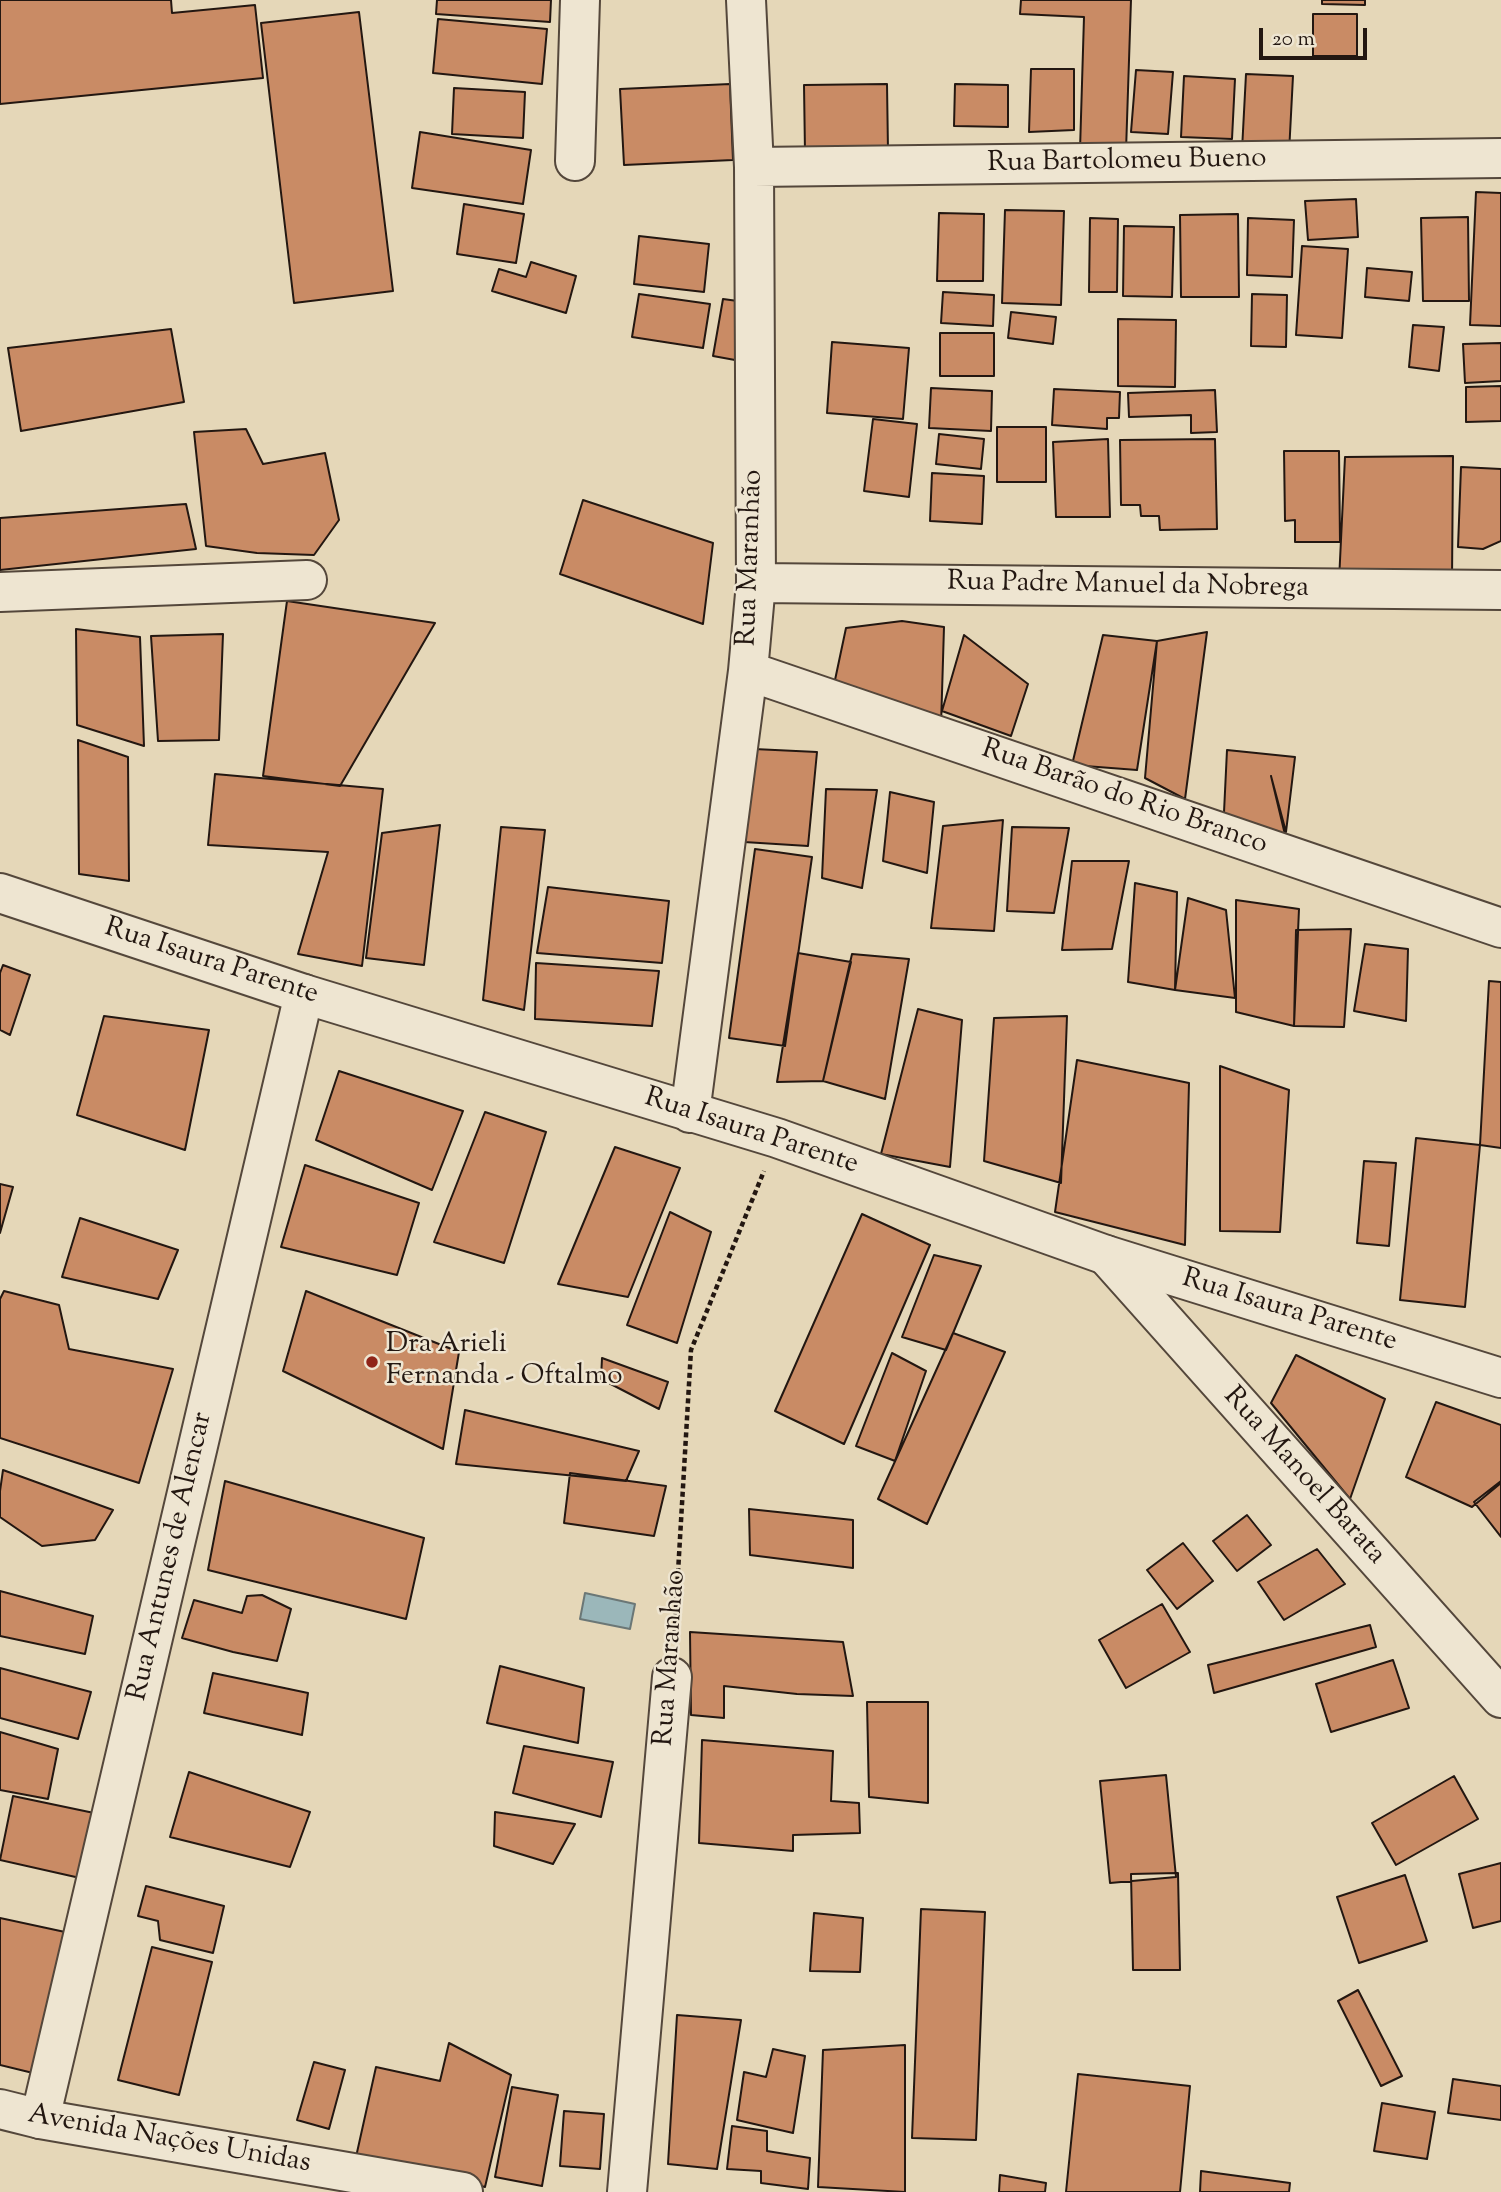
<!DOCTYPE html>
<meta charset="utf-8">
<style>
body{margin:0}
#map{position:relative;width:1501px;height:2192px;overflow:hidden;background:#e5d7b8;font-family:"Sorts Mill Goudy",serif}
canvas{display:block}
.scale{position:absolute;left:1259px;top:28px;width:108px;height:32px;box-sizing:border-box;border:4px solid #231711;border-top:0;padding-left:9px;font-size:21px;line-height:24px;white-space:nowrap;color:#231711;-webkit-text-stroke:5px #eee5d1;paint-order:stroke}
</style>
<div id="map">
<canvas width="1501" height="2192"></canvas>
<div class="scale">20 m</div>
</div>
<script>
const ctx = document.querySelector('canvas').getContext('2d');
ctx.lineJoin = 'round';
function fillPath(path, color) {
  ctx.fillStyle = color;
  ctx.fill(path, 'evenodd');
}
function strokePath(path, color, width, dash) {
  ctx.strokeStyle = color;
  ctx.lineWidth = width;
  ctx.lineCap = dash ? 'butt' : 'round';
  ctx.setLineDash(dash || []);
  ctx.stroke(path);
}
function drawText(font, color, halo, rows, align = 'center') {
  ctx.font = font + ' "Sorts Mill Goudy",serif';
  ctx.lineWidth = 5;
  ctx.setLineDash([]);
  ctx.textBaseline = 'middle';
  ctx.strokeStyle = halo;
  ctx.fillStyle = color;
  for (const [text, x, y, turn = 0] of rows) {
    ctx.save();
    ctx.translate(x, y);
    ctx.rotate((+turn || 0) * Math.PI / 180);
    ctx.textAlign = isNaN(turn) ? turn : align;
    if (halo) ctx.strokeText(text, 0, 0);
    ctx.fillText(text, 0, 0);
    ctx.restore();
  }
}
const water = new Path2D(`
 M585 1593 635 1604 630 1629 580 1619Z`);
fillPath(water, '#9bb7ba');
strokePath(water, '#6b7776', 2);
const building = new Path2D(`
 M0 0H171L172 13 255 5 263 78 0 104Z
 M437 0H551L550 22 436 14Z
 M1021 0H1131L1126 151 1080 150 1084 17 1020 14Z
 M1322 0H1365V5L1322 4Z
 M359 12 393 291 294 303 261 23Z
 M1313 14H1357V56H1313Z
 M438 19 547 29 542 84 433 73Z
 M1031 69H1074V130L1029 132Z
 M1136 70 1173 72 1168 134 1131 132Z
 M1246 74 1293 76 1289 153 1242 150Z
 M1184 76 1235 79 1232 139 1181 137Z
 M730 84 733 160 624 165 620 89Z
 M887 84 888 151 805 153 804 85Z
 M955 84 1008 85V127L954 126Z
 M454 88 525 92 523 138 452 134Z
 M420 132 531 150 523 204 412 188Z
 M1476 192 1501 193V326L1470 325Z
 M1356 199 1358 237 1308 240 1305 201Z
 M464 204 524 214 516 263 457 254Z
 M1005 210 1064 211 1061 305 1002 303Z
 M939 213 984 214 983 281H937Z
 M1238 214 1239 297H1181L1180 215Z
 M1468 217 1469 301H1423L1421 218Z
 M1090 218 1118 219 1117 292H1089Z
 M1248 218 1294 220 1292 277 1247 275Z
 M1124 226 1174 227 1172 297 1123 296Z
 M639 236 709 244 704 292 634 284Z
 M1302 246 1348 249 1342 338 1296 335Z
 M531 262 576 276 566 313 492 291 499 269 526 277Z
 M1367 268 1412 272 1409 301 1365 297Z
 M943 292 994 295 993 326 941 323Z
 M639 294 710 304 703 348 632 337Z
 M1252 294 1287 295 1286 347 1251 346Z
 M723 299 745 302 735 360 713 356Z
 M1011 312 1056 317 1053 344 1008 338Z
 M1118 319 1176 320 1175 387 1118 386Z
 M1413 325 1444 327 1439 371 1409 367Z
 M171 329 184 402 21 431 8 348Z
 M940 333H994V376H940Z
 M832 342 909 348 903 419 827 413Z
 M1501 343V381L1465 383 1463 344Z
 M1501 386V421L1466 422V387Z
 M931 388 992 391 991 431 929 428Z
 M1054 389 1120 392 1119 418H1107V429L1052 425Z
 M1215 390 1217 432 1191 433V415L1129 417 1128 393Z
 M873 419 917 424 909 497 864 491Z
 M997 427H1046V482H997Z
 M246 429 263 464 325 453 339 520 314 555 257 553 206 546 194 432Z
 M939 434 984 439 981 469 936 464Z
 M1108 439 1110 517H1056L1053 442Z
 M1215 439 1217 529 1160 530 1159 516H1141L1140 505H1121L1120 440Z
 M1284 451H1339L1340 542H1295V520L1285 521Z
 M1453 456 1452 579 1339 581 1345 457Z
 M1461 467 1501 469V541L1483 549 1458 547Z
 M932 473 984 476 982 524 930 521Z
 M583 500 713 543 703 624 560 574Z
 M186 504 196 549 0 570V518Z
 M287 601 435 623 340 786 263 776Z
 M902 621 944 627 941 726 835 680 846 628Z
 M76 629 140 637 144 746 77 725Z
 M1207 632 1185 799 1145 778 1157 641Z
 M223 634 219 740 158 741 151 636Z
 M964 635 1028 684 1011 736 942 711Z
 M1103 635 1157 641 1137 770 1072 765Z
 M78 740 128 757 129 881 79 874Z
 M754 749 817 752 808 846 744 842Z
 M1227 750 1295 757 1286 832 1271 776 1287 843 1223 833Z
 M215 774 383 789 362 966 298 954 328 852 208 845Z
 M826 789 877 790 862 888 822 878Z
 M890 792 934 802 927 873 883 861Z
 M1003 820 994 931 931 928 943 826Z
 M440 825 424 965 366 958 382 833Z
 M501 827 545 830 524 1010 483 1000Z
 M1012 827 1069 828 1054 913 1007 911Z
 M755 849 812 857 785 1046 729 1038Z
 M1072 861H1129L1112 949 1062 950Z
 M1135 883 1177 892 1175 990 1128 982Z
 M548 887 669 901 662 963 537 953Z
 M1188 898 1226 910 1235 998 1175 990Z
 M1236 900 1299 909 1294 1026 1236 1012Z
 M1351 929 1344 1027 1294 1026 1296 930Z
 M1365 944 1408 949 1406 1021 1354 1011Z
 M798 953 851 962 823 1081 777 1082Z
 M852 954 909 959 885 1099 823 1081Z
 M536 963 659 971 652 1026 535 1019Z
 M3 965 30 975 10 1035 0 1030V973Z
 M1489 981 1501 982V1148L1480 1145Z
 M918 1009 962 1020 950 1167 881 1154Z
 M104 1016 209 1030 185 1150 77 1115Z
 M1067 1016 1061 1183 984 1161 994 1018Z
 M1077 1060 1189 1083 1185 1245 1055 1212Z
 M1220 1066 1289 1090 1280 1232 1220 1231Z
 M339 1071 463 1111 432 1190 316 1140Z
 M485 1112 546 1132 504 1263 434 1242Z
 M1416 1138 1480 1145 1465 1307 1400 1300Z
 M615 1147 680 1168 628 1297 558 1284Z
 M1364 1161 1396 1163 1389 1246 1357 1243Z
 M305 1165 419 1203 397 1275 281 1247Z
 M0 1184 13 1187 0 1233Z
 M670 1212 711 1232 677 1343 627 1325Z
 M862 1214 930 1245 844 1444 775 1411Z
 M80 1218 178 1250 158 1299 62 1277Z
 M934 1255 981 1266 946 1350 902 1337Z
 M4 1291 59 1305 69 1349 173 1369 139 1483 0 1438V1299Z
 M306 1291 459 1352 443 1449 283 1371Z
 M953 1333 1005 1352 927 1524 878 1499Z
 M892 1353 926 1371 895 1461 856 1446Z
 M1296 1355 1385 1399 1350 1499 1271 1403Z
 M602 1358 668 1382 659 1409 601 1379Z
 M1436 1402 1501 1425V1483L1472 1507 1406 1477Z
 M465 1410 639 1451 626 1481 456 1464Z
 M3 1470 113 1510 95 1540 42 1546 0 1517V1491Z
 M570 1473 666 1486 654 1536 564 1523Z
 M225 1481 424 1538 406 1619 208 1570Z
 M1501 1481V1537L1474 1502Z
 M749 1509 853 1520V1568L750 1555Z
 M1247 1515 1271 1545 1237 1571 1213 1541Z
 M1183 1543 1213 1581 1177 1609 1147 1570Z
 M1317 1549 1345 1584 1284 1620 1258 1582Z
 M0 1591 93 1616 85 1654 0 1636Z
 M262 1595 291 1609 277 1661 233 1652 182 1638 194 1600 242 1613 247 1596Z
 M1162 1604 1190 1652 1126 1688 1099 1640Z
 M1370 1625 1376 1647 1214 1693 1208 1665Z
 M690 1632 843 1642 853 1696 797 1694 724 1686V1718L691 1715Z
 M1393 1660 1409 1708 1331 1732 1316 1684Z
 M500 1666 584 1688 578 1743 487 1723Z
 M0 1668 91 1692 78 1739 0 1718Z
 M213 1673 308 1693 302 1735 204 1713Z
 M867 1702H928V1803L869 1797Z
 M0 1732 58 1749 48 1799 0 1790Z
 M702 1740 833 1751 831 1801 859 1803 860 1833 793 1835V1851L699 1843Z
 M524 1746 613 1762 601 1817 513 1793Z
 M189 1772 310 1812 290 1867 170 1837Z
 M1166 1775 1176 1877 1110 1883 1100 1781Z
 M1454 1776 1478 1819 1396 1865 1372 1823Z
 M13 1796 94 1813 80 1878 0 1860Z
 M495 1812 575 1824 553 1864 494 1846Z
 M1501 1863V1921L1473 1928 1459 1874Z
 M1178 1873 1180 1970H1133L1131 1874Z
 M1405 1875 1427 1941 1359 1963 1337 1897Z
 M146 1886 224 1906 213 1953 160 1940 158 1921 138 1916Z
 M921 1909 985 1912 976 2140 912 2138Z
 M814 1913 863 1918 860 1972 810 1971Z
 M0 1918 65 1932 33 2073 0 2065Z
 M152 1947 212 1962 179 2095 118 2080Z
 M1358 1990 1402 2076 1381 2086 1338 2001Z
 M677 2015 741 2020 717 2169 668 2164Z
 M449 2043 511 2075 485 2187 356 2157 376 2067 440 2081Z
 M905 2045V2192L818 2187 823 2050Z
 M773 2049 805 2056 793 2133 737 2120 744 2072 766 2077Z
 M314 2062 345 2070 329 2129 297 2120Z
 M1078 2074 1190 2086 1180 2192H1066Z
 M1453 2079 1501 2086V2120L1448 2113Z
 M512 2087 558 2095 542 2186 495 2177Z
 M1382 2103 1435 2112 1427 2159 1374 2151Z
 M564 2111 604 2114 600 2169 560 2166Z
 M732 2126 767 2131V2151L810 2158 808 2189 761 2183V2171L727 2169Z
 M1201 2171 1290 2183 1289 2192H1200Z
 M1000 2175 1046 2183 1045 2192H999Z`);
fillPath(building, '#c98b65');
strokePath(building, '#231711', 2);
const minor = new Path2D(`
 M575 161 580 0
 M754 167 1501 158
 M756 583 1501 590
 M0 592 307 580
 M748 671 1501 928
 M690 1113 748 671 756 583 754 167 746 0
 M1106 1255 1501 1698
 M40 2119 304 994
 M627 2192 672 1677`);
const tertiary = new Path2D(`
 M0 893 304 994 777 1138 1106 1255 1501 1378
 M0 2109 40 2119 463 2192`);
strokePath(minor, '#54473b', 42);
strokePath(tertiary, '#54473b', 42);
strokePath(new Path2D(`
 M674 1641 691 1350 764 1171`), '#231711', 4.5, [5, 3.5]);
strokePath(minor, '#eee5d1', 38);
strokePath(tertiary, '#eee5d1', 38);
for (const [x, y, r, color] of [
 [372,1362,7,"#8f2418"]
]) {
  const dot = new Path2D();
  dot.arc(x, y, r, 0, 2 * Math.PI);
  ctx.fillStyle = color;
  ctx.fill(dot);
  strokePath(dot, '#eee5d1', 2.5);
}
drawText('28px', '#231711', '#eee5d1', [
 ["Rua Bartolomeu Bueno",1127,163,-1],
 ["Rua Maranhão",752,558,-88],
 ["Rua Padre Manuel da Nobrega",1128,587,1],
 ["Rua Barão do Rio Branco",1124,799,19],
 ["Rua Isaura Parente",211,963,18],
 ["Rua Isaura Parente",751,1133,18],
 ["Rua Isaura Parente",1289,1312,17],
 ["Rua Manoel Barata",1303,1477,48],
 ["Rua Antunes de Alencar",172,1557,-77],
 ["Rua Maranhão",672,1658,-86],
 ["Avenida Nações Unidas",169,2141,10]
]);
drawText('28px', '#231711', '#eee5d1', [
 ["Dra Arieli",386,1346],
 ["Fernanda - Oftalmo",386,1378]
], 'left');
</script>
